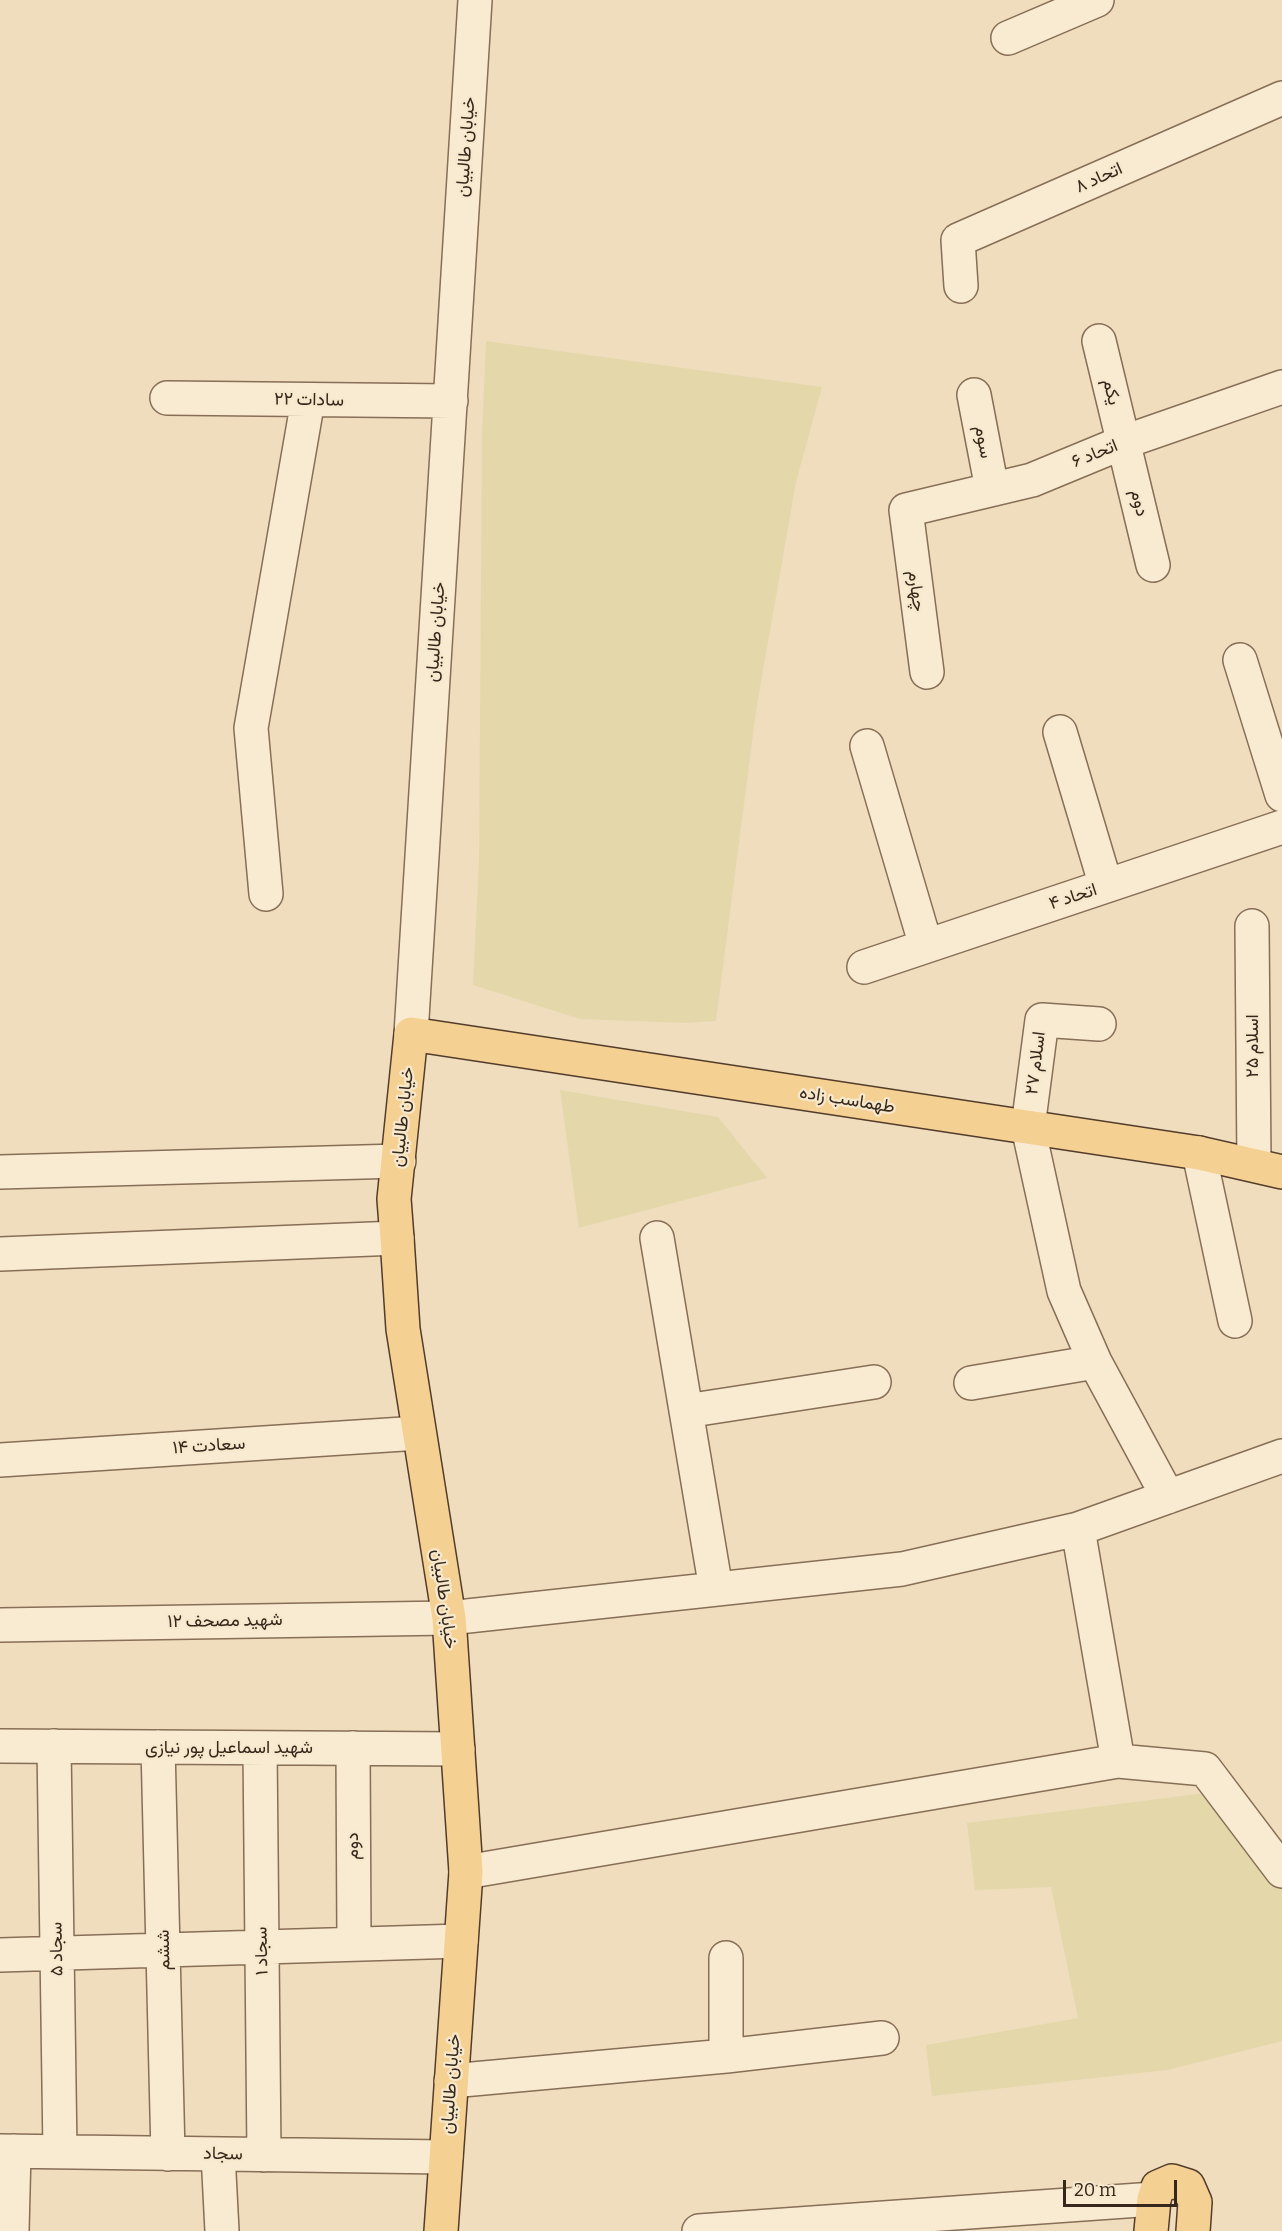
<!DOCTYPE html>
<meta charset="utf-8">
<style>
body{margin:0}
#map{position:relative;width:1282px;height:2231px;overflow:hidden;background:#efddbe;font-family:Bitter,serif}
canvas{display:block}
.scale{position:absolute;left:1063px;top:2180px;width:114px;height:27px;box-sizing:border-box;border:3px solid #36271b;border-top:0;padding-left:8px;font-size:18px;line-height:21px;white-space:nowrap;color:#36271b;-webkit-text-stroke:4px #f6e8cd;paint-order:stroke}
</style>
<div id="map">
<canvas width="1282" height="2231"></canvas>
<div class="scale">20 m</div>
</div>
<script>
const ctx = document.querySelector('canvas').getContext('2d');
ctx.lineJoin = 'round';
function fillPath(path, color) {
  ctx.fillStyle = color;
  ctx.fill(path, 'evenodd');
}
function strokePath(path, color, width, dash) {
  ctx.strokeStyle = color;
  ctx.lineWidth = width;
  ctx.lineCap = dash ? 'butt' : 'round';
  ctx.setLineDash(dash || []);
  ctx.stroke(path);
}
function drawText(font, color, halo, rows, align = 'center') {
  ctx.font = font + ' Bitter,Vazirmatn,serif';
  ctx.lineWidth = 4.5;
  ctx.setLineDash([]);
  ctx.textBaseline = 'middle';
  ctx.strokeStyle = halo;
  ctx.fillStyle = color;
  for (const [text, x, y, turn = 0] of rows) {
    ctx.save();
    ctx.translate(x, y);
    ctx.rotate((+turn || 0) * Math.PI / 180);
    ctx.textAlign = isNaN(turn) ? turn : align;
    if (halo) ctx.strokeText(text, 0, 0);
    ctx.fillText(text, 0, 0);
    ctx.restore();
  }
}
fillPath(new Path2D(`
 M486 341 822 387 796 482 756 711 716 1021 685 1023 580 1019 473 985 479 861 482 434Z
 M560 1090 718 1117 767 1178 579 1228Z
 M1206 1793 1282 1889V2041L1167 2070 932 2096 926 2045 1078 2018 1051 1887 975 1890 967 1823Z`), '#e4d8ab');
const minor = new Path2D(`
 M1008 38 1097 0
 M961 286 958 240 1282 98
 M1099 341 1153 565
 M974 395 992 489
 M167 398 451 401
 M1240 660 1282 795
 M927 672 906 510 1032 480 1124 442 1282 387
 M1060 732 1106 886
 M867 746 926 946
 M266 894 251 728 308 400
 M1252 926 1254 1165
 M864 967 1282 827
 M1099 1024 1042 1020 1028 1127 1064 1291 1095 1362 1168 1497
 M411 1034 475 0
 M1199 1153 1235 1321
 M0 1172 399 1161
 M657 1238 716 1589
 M0 1254 397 1238
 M971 1383 1095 1362
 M686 1411 874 1382
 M0 1460 419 1433
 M1078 1529 1118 1761
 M0 1625 449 1618 902 1569 1078 1529 1282 1456
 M0 1746 458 1749
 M54 1746 60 2152
 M158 1747 168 2154
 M260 1748 264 2155
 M353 1748 354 1944
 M466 1872 1118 1761 1205 1769 1282 1871
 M0 1955 461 1941
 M726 1958V2056
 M451 2081 726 2056 882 2038
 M0 2151 446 2157
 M218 2154 222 2231
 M12 2231 14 2151
 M699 2231 1154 2199`);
const major = new Path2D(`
 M441 2231 466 1872 449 1618 403 1329 397 1238 394 1199 411 1034 1199 1153 1282 1172
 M1151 2231 1154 2199 1158 2187 1172 2181 1188 2186 1195 2202 1193 2231`);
strokePath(minor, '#876e56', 36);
strokePath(major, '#543c2b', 36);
strokePath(minor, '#f9ebd1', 33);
strokePath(major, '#f4d193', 33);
drawText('18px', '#36271b', '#f6e8cd', [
 ["خیابان طالبیان",466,147,-86],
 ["اتحاد ۸",1099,178,-24],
 ["یکم",1111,392,76],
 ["سادات ۲۲",309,400,1],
 ["سوم",983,442,79],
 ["اتحاد ۶",1095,454,-22],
 ["دوم",1139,503,76],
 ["چهارم",916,591,82],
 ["خیابان طالبیان",436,632,-86],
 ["اتحاد ۴",1073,897,-18],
 ["اسلام ۲۵",1253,1046,-90],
 ["اسلام ۲۷",1036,1063,-83],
 ["طهماسب زاده",847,1100,9],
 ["خیابان طالبیان",403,1117,-84],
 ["سعادت ۱۴",209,1446,-4],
 ["خیابان طالبیان",444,1599,82],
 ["شهید مصحف ۱۲",225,1621,-1],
 ["شهید اسماعیل پور نیازی",229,1748],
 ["دوم",353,1846,-90],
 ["سجاد ۵",57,1949,-91],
 ["ششم",164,1950,-91],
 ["سجاد ۱",262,1951,-91],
 ["خیابان طالبیان",451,2084,-86],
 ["سجاد",223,2154,1]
]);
</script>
